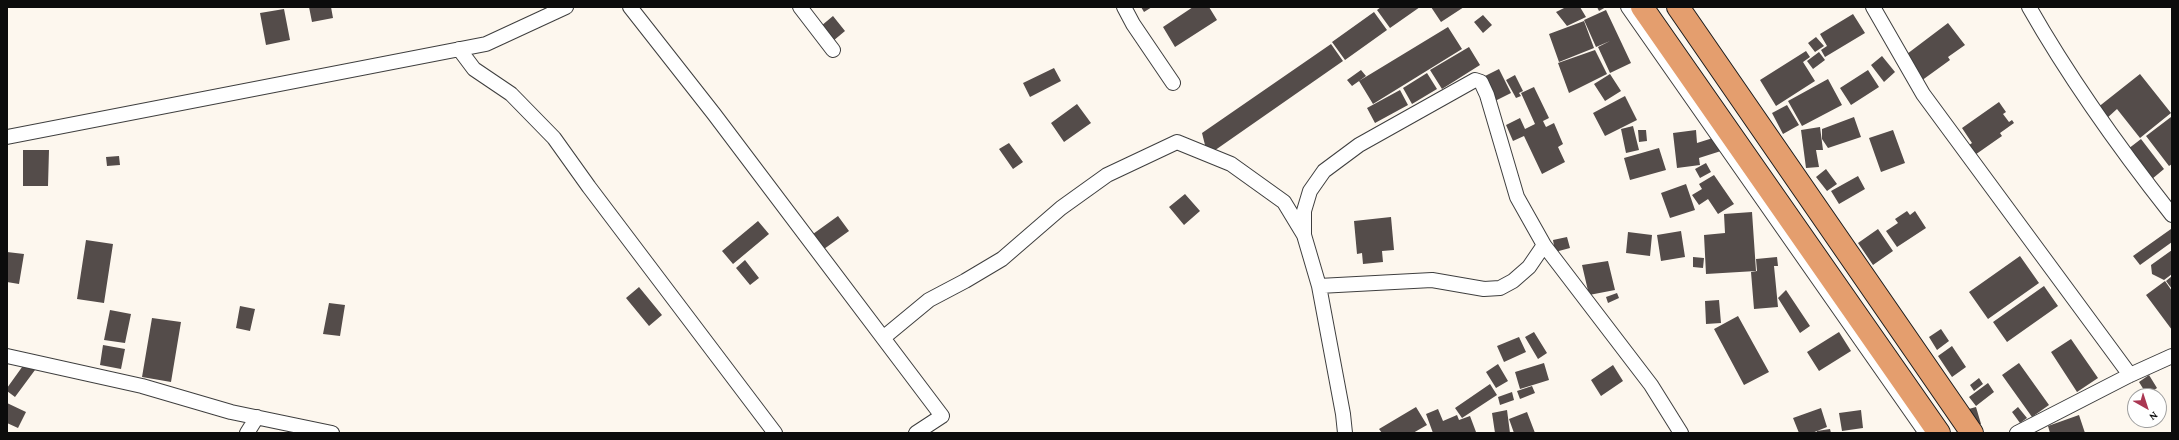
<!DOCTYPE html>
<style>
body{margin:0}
#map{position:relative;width:2179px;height:440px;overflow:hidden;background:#fdf7ee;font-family:"Crimson Pro",serif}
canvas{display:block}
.frame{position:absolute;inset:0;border:8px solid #0c0c0c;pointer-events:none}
.north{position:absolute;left:2127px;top:388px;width:40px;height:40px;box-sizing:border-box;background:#fff;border:1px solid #9e9e9e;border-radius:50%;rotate:141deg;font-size:11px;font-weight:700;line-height:16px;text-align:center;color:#0c0c0c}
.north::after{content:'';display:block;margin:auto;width:14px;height:18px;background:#aa3752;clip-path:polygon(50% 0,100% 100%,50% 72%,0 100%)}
</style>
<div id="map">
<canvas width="2179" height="440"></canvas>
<div class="frame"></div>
<div class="north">N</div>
</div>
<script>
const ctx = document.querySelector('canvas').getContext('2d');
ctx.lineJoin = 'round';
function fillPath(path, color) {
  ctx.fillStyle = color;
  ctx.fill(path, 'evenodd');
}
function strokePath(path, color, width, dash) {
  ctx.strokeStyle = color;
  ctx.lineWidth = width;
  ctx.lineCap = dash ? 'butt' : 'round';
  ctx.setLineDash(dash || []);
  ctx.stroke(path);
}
fillPath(new Path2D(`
 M309 7H331L333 18 312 22Z
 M1141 7H1152L1144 12Z
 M1193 7H1209L1217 20 1175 47 1163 27Z
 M1381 7H1420L1390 28 1377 10Z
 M1431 7H1464L1441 22Z
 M1566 7H1580L1586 17 1567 26 1556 12Z
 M1597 7H1606L1599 11Z
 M284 9 290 40 266 45 260 13Z
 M1606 10 1631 63 1610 73 1598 47 1610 41 1596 47 1584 20Z
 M1374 12 1387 30 1345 60 1332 42Z
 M1853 14 1865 33 1825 57 1821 50 1827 46 1820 34Z
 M1483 15 1492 25 1483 33 1474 22Z
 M833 16 845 31 833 41 821 26Z
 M1584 21 1594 48 1559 62 1549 34Z
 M1948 23 1965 45 1948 57 1950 60 1921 81 1903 57Z
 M1448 27 1462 49 1373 104 1359 81Z
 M1816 37 1824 46 1815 52 1808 43Z
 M1331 44 1343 61 1211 153 1205 145 1202 133Z
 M1469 47 1480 65 1442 89 1430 70Z
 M1595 50 1607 74 1569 93 1558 63Z
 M1806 51 1810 57 1803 62 1815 81 1776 106 1760 80Z
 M1819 52 1825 60 1813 69 1807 61Z
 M1882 56 1895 72 1884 82 1871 65Z
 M1054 68 1061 81 1030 97 1023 83Z
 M1499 69 1511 93 1493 102 1481 78Z
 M1361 70 1366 76 1352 86 1347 80Z
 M1868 70 1879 87 1851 105 1840 88Z
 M1427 73 1437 89 1412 104 1403 88Z
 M1610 74 1621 91 1605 101 1594 84Z
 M2140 74 2171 113 2140 138 2117 109 2106 119 2097 108Z
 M1515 75 1523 91 1519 93 1521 96 1516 98 1506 80Z
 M1828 79 1842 105 1802 126 1788 101Z
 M1534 87 1549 118 1543 121 1546 127 1554 123 1563 144 1558 147 1565 162 1542 174 1524 136 1513 141 1506 125 1520 118 1525 129 1535 124 1521 93Z
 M1400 90 1408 105 1375 123 1367 108Z
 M1625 96 1637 120 1605 136 1593 113Z
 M1999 102 2006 112 2003 114 2009 122 2012 120 2014 123 2000 133 2002 136 1972 157 1965 148 1972 143 1962 128Z
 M1077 104 1091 123 1064 142 1051 123Z
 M1787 105 1799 125 1783 134 1772 113Z
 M1854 117 1861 137 1828 148 1822 139V129Z
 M2171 117 2172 164 2169 166 2146 136Z
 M1633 126 1639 150 1626 153 1621 129Z
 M1820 127 1823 150H1816L1819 167 1806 168 1801 130Z
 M1638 130H1646L1647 141 1639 142Z
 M1696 130 1697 143 1716 137 1721 151 1699 158 1700 165 1677 168 1673 133Z
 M1893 130 1905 163 1881 172 1869 138Z
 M2141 139 2164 169 2152 179 2128 149Z
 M1009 143 1023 162 1013 169 999 149Z
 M1659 148 1666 170 1630 180 1624 158Z
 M23 150H49L48 186H23Z
 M119 156 120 165 107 166 106 157Z
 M1706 163 1711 172 1700 178 1695 169Z
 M1826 169 1837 184 1827 191 1816 177Z
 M1714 175 1734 204 1718 214 1708 199 1699 205 1692 195 1702 189 1699 184Z
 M1858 176 1865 189 1839 204 1831 191Z
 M1686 184 1695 210 1670 218 1661 193Z
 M1185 194 1200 211 1184 225 1169 207Z
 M1907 211 1910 215 1915 211 1926 228 1897 247 1886 231 1898 223 1895 219Z
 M1752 212 1756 271 1706 274 1704 235 1725 233 1724 214Z
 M838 216 849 231 824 249 813 234Z
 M1391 217 1394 250 1382 251 1383 262 1363 264 1362 253 1357 254 1354 221Z
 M758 221 769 234 733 264 722 251Z
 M1878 229 1893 251 1873 265 1858 243Z
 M2171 229 2172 242 2140 265 2133 256Z
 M1681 231 1685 257 1661 261 1657 235Z
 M1628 232 1652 235 1650 256 1626 253Z
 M1567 237 1570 248 1555 252 1553 240Z
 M86 240 113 244 104 303 77 299Z
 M2172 250V274L2164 280 2152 274 2151 265Z
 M7 252 24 254 19 284 7 282Z
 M2020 256 2039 283 1988 319 1969 292Z
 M1693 257 1704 258 1703 268 1693 267Z
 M1777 257 1778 266H1774L1778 307 1754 309 1751 272 1757 271 1756 259Z
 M745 260 759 278 750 285 736 268Z
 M1608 261 1615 290 1589 295 1582 265Z
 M2172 276V289L2166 281Z
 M2165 281 2172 291V330L2146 295Z
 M2044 286 2058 306 2007 342 1993 322Z
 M639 287 662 315 649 326 626 298Z
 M1786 290 1810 326 1800 333 1778 298Z
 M1617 293 1619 298 1608 303 1606 297Z
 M1719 300 1721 323 1706 324 1705 301Z
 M329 303 345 305 340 336 323 334Z
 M240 306 255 309 250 331 236 328Z
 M110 310 131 314 125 343 104 340Z
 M1738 316 1769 372 1744 385 1714 329Z
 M152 318 181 322 171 382 142 377Z
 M1941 329 1949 341 1937 350 1929 337Z
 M1534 332 1547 353 1538 359 1525 337Z
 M1839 332 1851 351 1819 371 1807 352Z
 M1519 337 1526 352 1504 362 1497 346Z
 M2071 339 2098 378 2077 392 2051 352Z
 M103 345 125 349 121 369 100 365Z
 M1952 346 1966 367 1952 377 1938 356Z
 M25 363 35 370 15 397 7 391V388Z
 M1544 363 1549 380 1520 389 1515 372Z
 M2019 363 2049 405 2032 417 2002 375Z
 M1498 364 1508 381 1496 388 1486 372Z
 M1613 365 1623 381 1601 396 1591 380Z
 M2149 375 2157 388 2147 395 2139 382Z
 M1979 378 1983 384 1974 391 1970 385Z
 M1988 383 1994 392 1976 406 1969 397Z
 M1490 384 1497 395 1462 418 1455 408Z
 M1532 386 1535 393 1520 399 1517 391Z
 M1512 392 1514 400 1500 405 1498 397Z
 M7 403 26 412 18 428 7 423Z
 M1416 407 1427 425 1413 433H1382L1379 429Z
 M1976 407 1981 424 1969 428 1965 410Z
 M2018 407 2027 418 2020 423 2012 412Z
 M1821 408 1827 427 1812 433H1799L1793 418Z
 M1438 409 1443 421 1457 415 1459 420 1470 416 1476 432 1433 433 1426 414Z
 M1507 410 1510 433H1495L1492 413Z
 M1861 410 1863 428 1842 431 1839 413Z
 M1527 412 1535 433H1514L1509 419Z
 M2079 415 2085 433H2050L2048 426Z
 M1830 429 1831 433H1817V431Z`), '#544c4a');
const minor = new Path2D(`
 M630 7 714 114 942 416 916 433
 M800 7 833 50
 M1124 7 1133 24 1173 83
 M1628 7 1926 433
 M1873 7 1923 94 2130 375
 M2029 7C2071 81 2120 149 2172 215
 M459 49 474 69 511 94 554 138 589 187 775 433
 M7 137 486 44 566 7
 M1319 286 1432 280 1484 289 1500 288 1513 281 1529 267 1544 245
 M883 338 929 300 965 281 1002 259 1061 208 1107 175 1177 142 1231 164 1284 202 1304 235
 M7 356 142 386 231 412 332 433
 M247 433 257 417
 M1345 433 1343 414 1319 286 1304 235V211L1310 191 1324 171 1359 145 1475 80 1481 82 1487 95 1517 197 1544 245 1651 385 1681 433
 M2017 433 2130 375 2172 356`);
const trunk = new Path2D(`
 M1642 7 1939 433
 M1678 7 1972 433`);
strokePath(minor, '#3f3f3f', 16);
strokePath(trunk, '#1d1d1d', 24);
strokePath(minor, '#fff', 14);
strokePath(trunk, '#e49e6e', 22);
</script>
